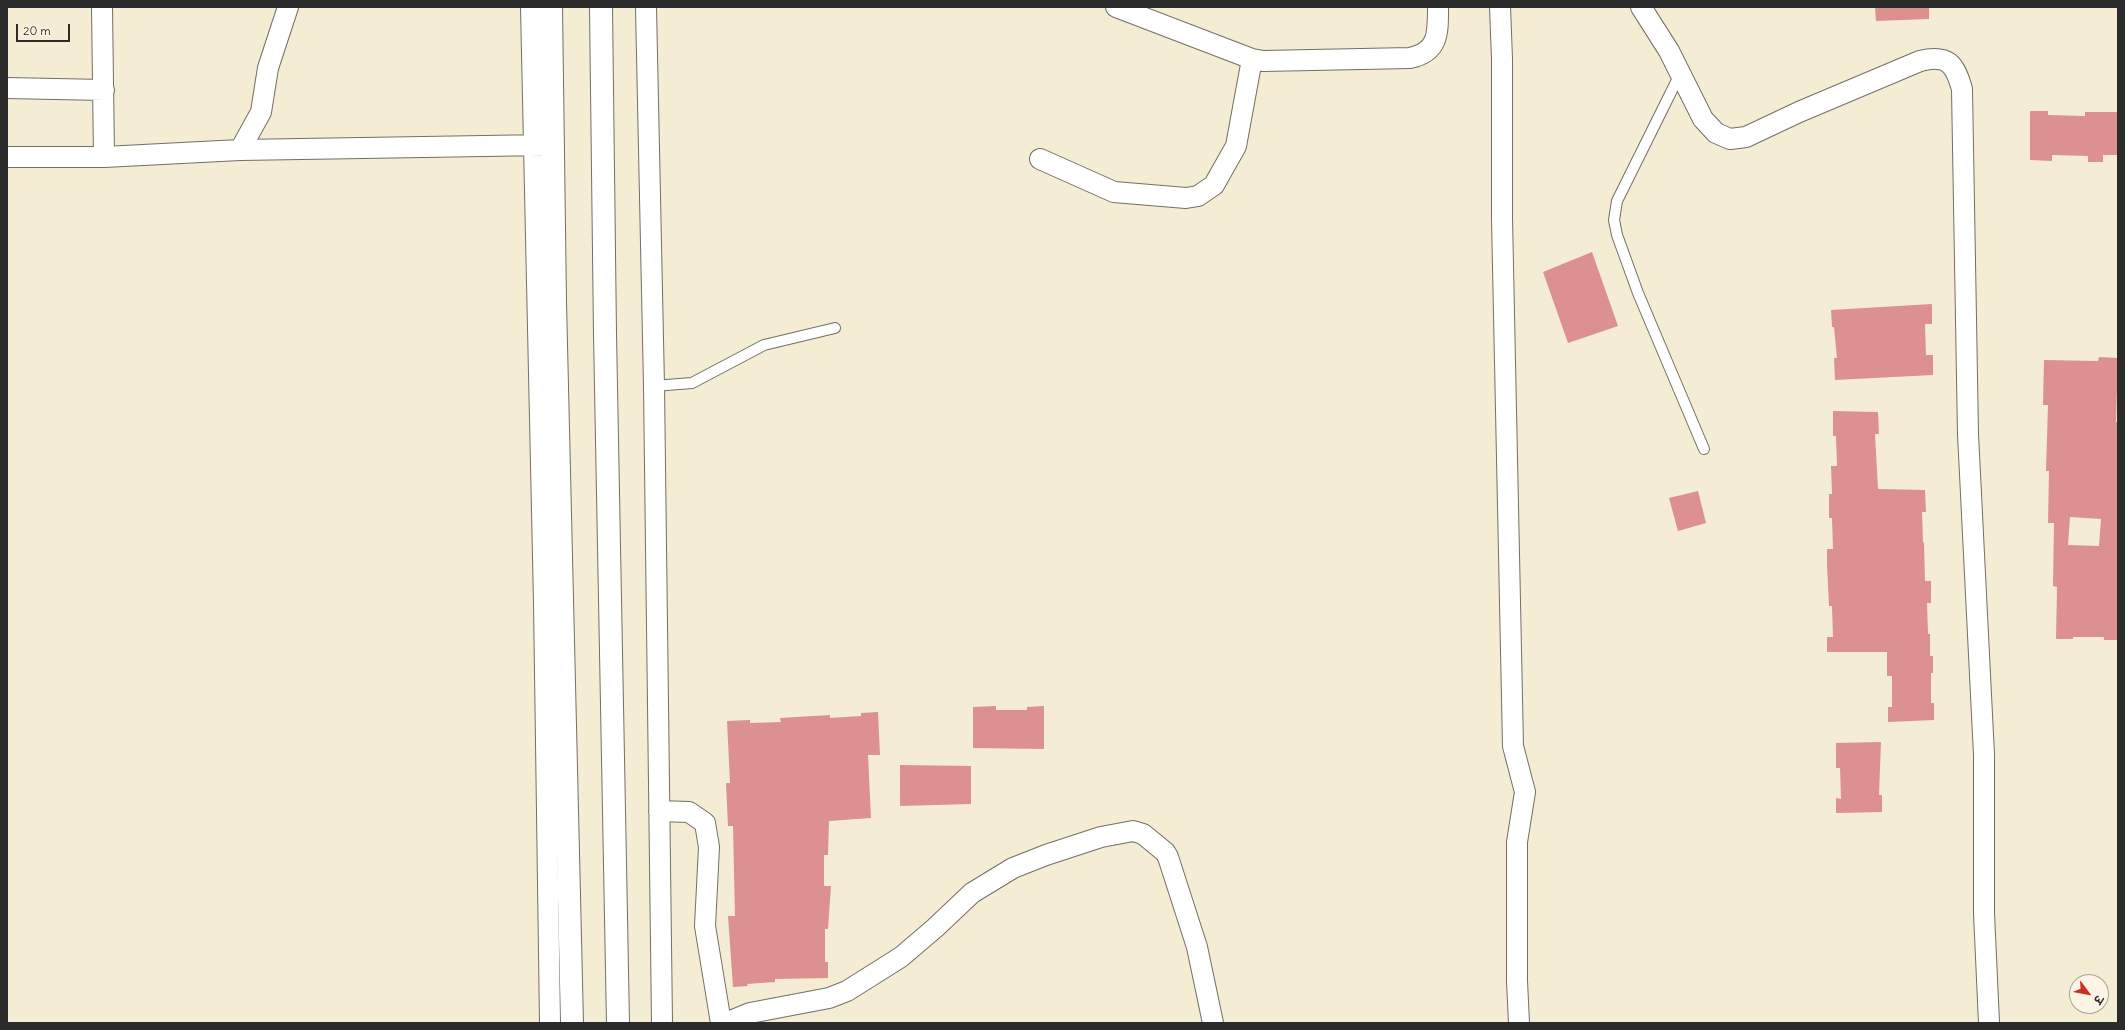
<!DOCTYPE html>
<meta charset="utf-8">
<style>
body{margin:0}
#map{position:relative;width:2125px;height:1030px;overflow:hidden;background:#f4ecd3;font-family:Delius,"Playpen Sans Deva",sans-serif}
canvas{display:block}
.frame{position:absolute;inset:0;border:8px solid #2b2b2b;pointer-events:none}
.north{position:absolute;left:2069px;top:974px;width:40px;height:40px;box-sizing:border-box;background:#fcf5e5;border:1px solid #a8a49b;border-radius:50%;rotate:122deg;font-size:11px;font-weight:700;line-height:16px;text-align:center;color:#2b2b2b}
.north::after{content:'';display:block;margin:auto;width:14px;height:18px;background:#c8321e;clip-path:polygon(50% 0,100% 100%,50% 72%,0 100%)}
.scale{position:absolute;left:16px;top:24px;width:54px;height:18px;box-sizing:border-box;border:2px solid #2b2b2b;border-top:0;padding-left:5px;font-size:12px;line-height:14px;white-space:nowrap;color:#2b2b2b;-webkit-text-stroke:3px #fcf5e5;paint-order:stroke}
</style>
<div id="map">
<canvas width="2125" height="1030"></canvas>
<div class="frame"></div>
<div class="north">उ</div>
<div class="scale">20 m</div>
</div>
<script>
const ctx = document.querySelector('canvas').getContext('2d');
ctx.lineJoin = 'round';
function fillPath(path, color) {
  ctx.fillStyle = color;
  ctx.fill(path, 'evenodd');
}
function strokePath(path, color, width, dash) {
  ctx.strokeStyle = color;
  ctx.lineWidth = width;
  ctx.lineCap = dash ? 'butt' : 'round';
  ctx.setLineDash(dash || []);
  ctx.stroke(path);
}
fillPath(new Path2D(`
 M1875 7H1929V19L1876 21Z
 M2030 111H2048V115L2085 116V112H2118V155H2103V162H2088V156L2052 155V161L2030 160Z
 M1592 252 1618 326 1568 343 1543 272Z
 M1932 304V324H1925L1926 355H1933V375L1835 380 1834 358H1837L1834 327H1832L1831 310Z
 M2099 357 2118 358 2116 422H2118V640H2104V637H2073V639H2056L2057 587 2053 586 2054 523H2048L2049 471H2046L2048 405H2043L2044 360 2098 361ZM2070 517 2101 519 2099 546 2068 545Z
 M1833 411 1878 412 1879 434H1875L1878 489 1925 490 1926 512H1922L1923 543 1924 542 1925 581H1931V603H1927L1928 634H1930V656H1933V673H1931V703H1934V720L1888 722V707H1892V676H1887V652H1827V637H1833L1832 606H1829L1827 564V549H1833L1832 518H1829V494H1832L1831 466H1837L1836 436H1833Z
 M1698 491 1706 523 1678 531 1669 498Z
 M996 706V710H1027V707L1044 706V749L973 748V707Z
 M878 712 880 755H868L871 818 829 821 828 855H824V886H831L828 929H825V962H828V978L775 979V982L747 984 748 986 733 987 728 916H735L733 826H728L727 805 726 783H730L727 721 750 720V723L781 722 780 718 830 715V718L861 716V713Z
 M1881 742 1879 795H1882V812L1836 813V798L1841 799 1840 768H1836V743Z
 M900 765 971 766V804L900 806Z`), '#dc918f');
const service = new Path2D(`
 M1680 74 1617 201 1614 220 1617 235 1638 293 1704 449
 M654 386 692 383 764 345 835 328`);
const minor = new Path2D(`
 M102 7 104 157
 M531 7 544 602 550 1023
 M646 7 654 386 662 1023
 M1116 7 1252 59 1263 61 1410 58C1439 52 1438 33 1438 7
 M1500 7 1502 59V218L1513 746 1525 792 1517 842V981L1519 1023
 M1641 7 1669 51 1703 119 1716 133 1730 139 1746 137 1799 112 1920 61C1948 54 1955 64 1962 89L1968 434 1984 755V913L1989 1023
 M7 88 104 90
 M240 150 261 112 268 68 288 7
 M7 157H104L240 150 545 145
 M1040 159 1114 192 1186 198 1198 196 1214 185 1236 146 1252 59
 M659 811 689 812 705 823 709 847 705 926 721 1023
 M726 1023 750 1013 829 998 847 991 901 957 935 928 972 893 1013 868 1046 855 1101 837 1133 831 1143 834 1165 852 1168 857 1197 947 1213 1023`);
const tertiary = new Path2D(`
 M551 7 555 302 572 1023
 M601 7 605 334 618 1023`);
strokePath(service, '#716f66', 12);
strokePath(minor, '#716f66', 22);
strokePath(tertiary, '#716f66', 24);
strokePath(service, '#fff', 10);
strokePath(minor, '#fff', 20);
strokePath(tertiary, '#fff', 22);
</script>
